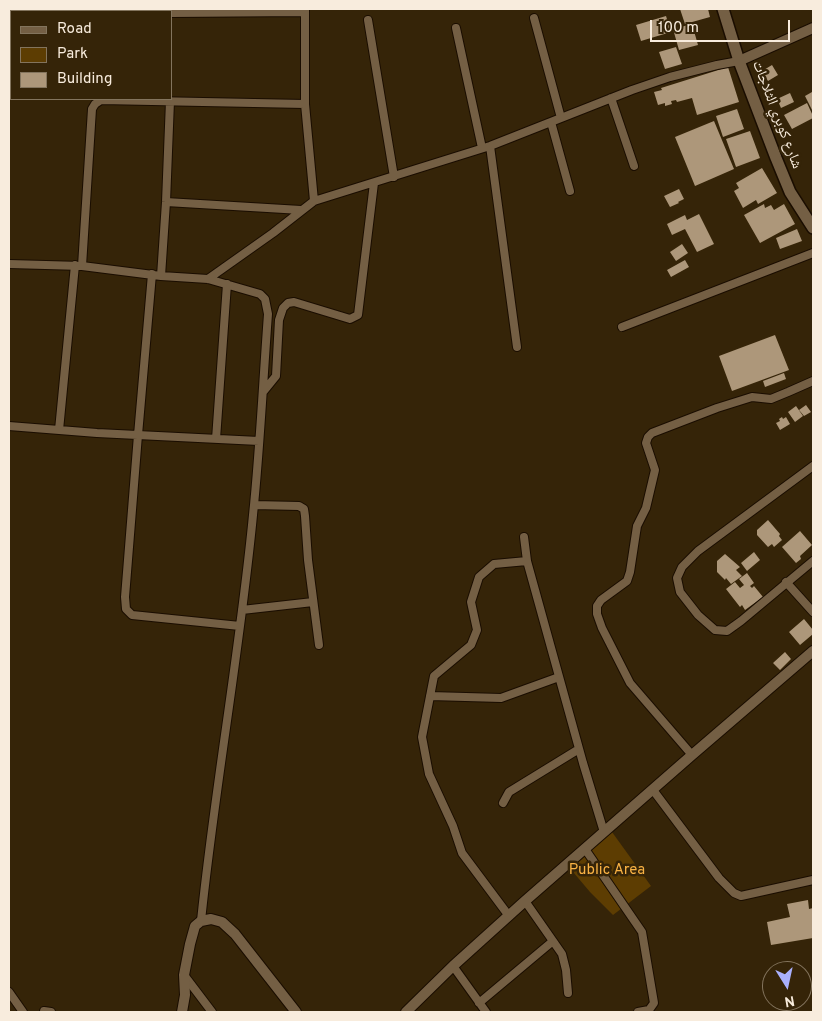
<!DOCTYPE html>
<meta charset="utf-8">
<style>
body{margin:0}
#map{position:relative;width:822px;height:1021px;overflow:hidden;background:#352408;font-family:Overpass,sans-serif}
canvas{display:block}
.frame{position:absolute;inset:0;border:10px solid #f8ecdd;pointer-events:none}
.legend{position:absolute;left:10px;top:10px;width:162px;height:90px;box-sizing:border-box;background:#352408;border:1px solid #83745d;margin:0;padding:6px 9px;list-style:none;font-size:15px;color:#f8ecdd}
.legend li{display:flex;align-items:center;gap:10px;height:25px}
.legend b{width:25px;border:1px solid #83745d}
.north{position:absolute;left:762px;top:961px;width:50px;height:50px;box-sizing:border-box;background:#352408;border:1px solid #83745d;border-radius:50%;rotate:170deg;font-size:14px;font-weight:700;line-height:20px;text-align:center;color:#f8ecdd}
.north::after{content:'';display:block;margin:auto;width:18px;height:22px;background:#a9b0fc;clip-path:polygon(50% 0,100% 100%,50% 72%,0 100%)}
.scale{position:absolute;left:650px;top:20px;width:140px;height:22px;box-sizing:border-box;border:2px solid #f8ecdd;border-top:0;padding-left:6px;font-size:15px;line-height:18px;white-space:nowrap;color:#f8ecdd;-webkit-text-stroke:4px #352408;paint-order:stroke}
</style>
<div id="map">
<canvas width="822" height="1021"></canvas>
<div class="frame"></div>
<ul class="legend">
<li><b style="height:6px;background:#745f44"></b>Road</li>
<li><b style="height:14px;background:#5d3d02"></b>Park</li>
<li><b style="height:14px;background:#ad977a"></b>Building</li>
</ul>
<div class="north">N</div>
<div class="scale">100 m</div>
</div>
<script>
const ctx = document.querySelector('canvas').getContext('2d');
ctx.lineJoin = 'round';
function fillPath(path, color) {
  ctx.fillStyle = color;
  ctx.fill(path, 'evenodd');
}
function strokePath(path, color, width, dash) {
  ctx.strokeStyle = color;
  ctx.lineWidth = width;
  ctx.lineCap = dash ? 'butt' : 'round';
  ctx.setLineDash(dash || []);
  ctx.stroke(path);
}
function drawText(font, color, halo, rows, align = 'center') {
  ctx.font = font + ' Overpass,"Noto Naskh Arabic",sans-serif';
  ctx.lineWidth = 5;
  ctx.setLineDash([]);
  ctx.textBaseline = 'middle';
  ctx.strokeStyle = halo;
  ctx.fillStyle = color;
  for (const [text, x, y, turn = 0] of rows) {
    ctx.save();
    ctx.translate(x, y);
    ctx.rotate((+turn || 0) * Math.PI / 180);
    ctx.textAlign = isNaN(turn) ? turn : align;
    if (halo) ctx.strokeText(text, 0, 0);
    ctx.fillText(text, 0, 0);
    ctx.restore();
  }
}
fillPath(new Path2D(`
 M612 832 651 886 613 915 590 892 568 866Z`), '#5d3d02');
fillPath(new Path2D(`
 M680 9H708L710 17 685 24Z
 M666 16 671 32 641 41 636 25Z
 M692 24 698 45 679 50 673 29Z
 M676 47 682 64 665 69 659 52Z
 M772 65 778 75 768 81 762 71Z
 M728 67 739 102 697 115 692 98 677 102 676 100 671 101 672 104 665 106V103L658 105 654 92 662 90 661 88Z
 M812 92 813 94V112L805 96Z
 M790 93 794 102 781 108 777 99Z
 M807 103 813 116V118L792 129 784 115Z
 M737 109 744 129 723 137 716 116Z
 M714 121 734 169 695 186 675 137Z
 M750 131 760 158 736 167 726 139Z
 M762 168 777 193 758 204 756 200 743 208 734 191 739 188 736 183Z
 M679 189 684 199 678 202 679 203 670 207 664 196Z
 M764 204 765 208 771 205 774 210 784 204 795 224 760 243 744 215Z
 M699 214 714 244 697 252 685 229 672 235 667 224 685 215 687 220Z
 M797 229 802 241 780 249 776 238Z
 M682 244 688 253 676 261 670 252Z
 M685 260 689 267 671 277 667 270Z
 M775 335 789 370 732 391 719 356Z
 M784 373 786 379 765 387 763 381Z
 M806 405 811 412 804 416 799 410Z
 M796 406 803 416 795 422 788 412Z
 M782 417 783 419 786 417 790 424 780 430 776 423 780 421 779 419Z
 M768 520 780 534 779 536 782 540 774 547 772 544 768 547 757 535V530Z
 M800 531 812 545 800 556 801 559 796 563 782 547Z
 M754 552 760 560 747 571 741 563Z
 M725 554 740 567 736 570 742 576 731 584 726 578 725 580 717 572V561Z
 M747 573 754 583 750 586 752 588 754 586 763 597 745 610 742 605 740 607 726 589 735 582 740 588 744 585 739 579Z
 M804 619 813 630V634L800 645 789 632Z
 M785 652 791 659 780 670 773 663Z
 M808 900 809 909 813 908V938L771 945 767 922 790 917 787 904Z`), '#ad977a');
const minor = new Path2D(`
 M139 9 144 11
 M305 9V104L314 201
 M171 13 305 12
 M534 18 561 118
 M368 20 394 177
 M456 28 482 148
 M611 98 634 166
 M551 122 570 191
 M490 146 517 347
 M166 202 301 210
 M9 264 82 266 161 276 208 279 260 294 265 299 268 314C263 381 260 448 253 515 240 651 215 785 201 921
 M82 266 92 109 95 104 101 100 305 104
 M152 274 138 435 125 597 126 609 132 615 240 626
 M161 276 166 202 170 101
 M208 279 273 233 314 201 490 146 632 90 670 77 717 65 739 61
 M622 327 813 253
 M263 392 276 376 279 320 283 308 288 303 294 302 350 319 358 315 374 183
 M9 426 97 433 259 441
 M59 430 75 265
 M216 439 227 284
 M813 466 698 551 682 567 677 578 680 592 698 615 715 630 727 631 741 621 813 561
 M254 505 299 506 304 509 305 516 308 560 319 645
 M524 537 527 561 583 763 604 832
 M786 582 813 612
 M242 610 313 602
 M430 696 501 698 559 677
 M692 755 630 683 602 628 597 614V606L601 600 627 581 630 572 637 526 646 508 655 470 646 443 648 437 652 433 717 408 752 397 771 399 788 392 813 381
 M653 790 719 878 734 893 741 896 813 880
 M503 803 509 792 579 749
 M585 849 642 932 654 1003 649 1010 638 1012
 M525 901 562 954 566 970 568 993
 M509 916 462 853 453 826 429 774 422 737 434 676 471 645 477 630 471 602 479 577 494 564 527 561
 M453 966 486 1012
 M184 975 212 1012
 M9 992 23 1012
 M479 1003 553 941
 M44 1011 51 1012`);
const tertiary = new Path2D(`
 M739 61 813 28
 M182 1012 185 995 184 975 190 944 195 926 201 921 211 919 222 922 235 934 296 1012
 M406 1012 453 966 525 901 692 755 813 651`);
const secondary = new Path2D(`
 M723 9 739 61 776 158 790 192 813 228`);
strokePath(minor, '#1a0d00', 10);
strokePath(tertiary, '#1a0d00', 12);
strokePath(secondary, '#1a0d00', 14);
strokePath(minor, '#745f44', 8);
strokePath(tertiary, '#745f44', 10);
strokePath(secondary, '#745f44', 11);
drawText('15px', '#f8ecdd', '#352408', [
 ["شارع كوبري الثلاجات",776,115,69]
]);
drawText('15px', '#f9b244', '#352408', [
 ["Public Area",607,871]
]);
</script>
